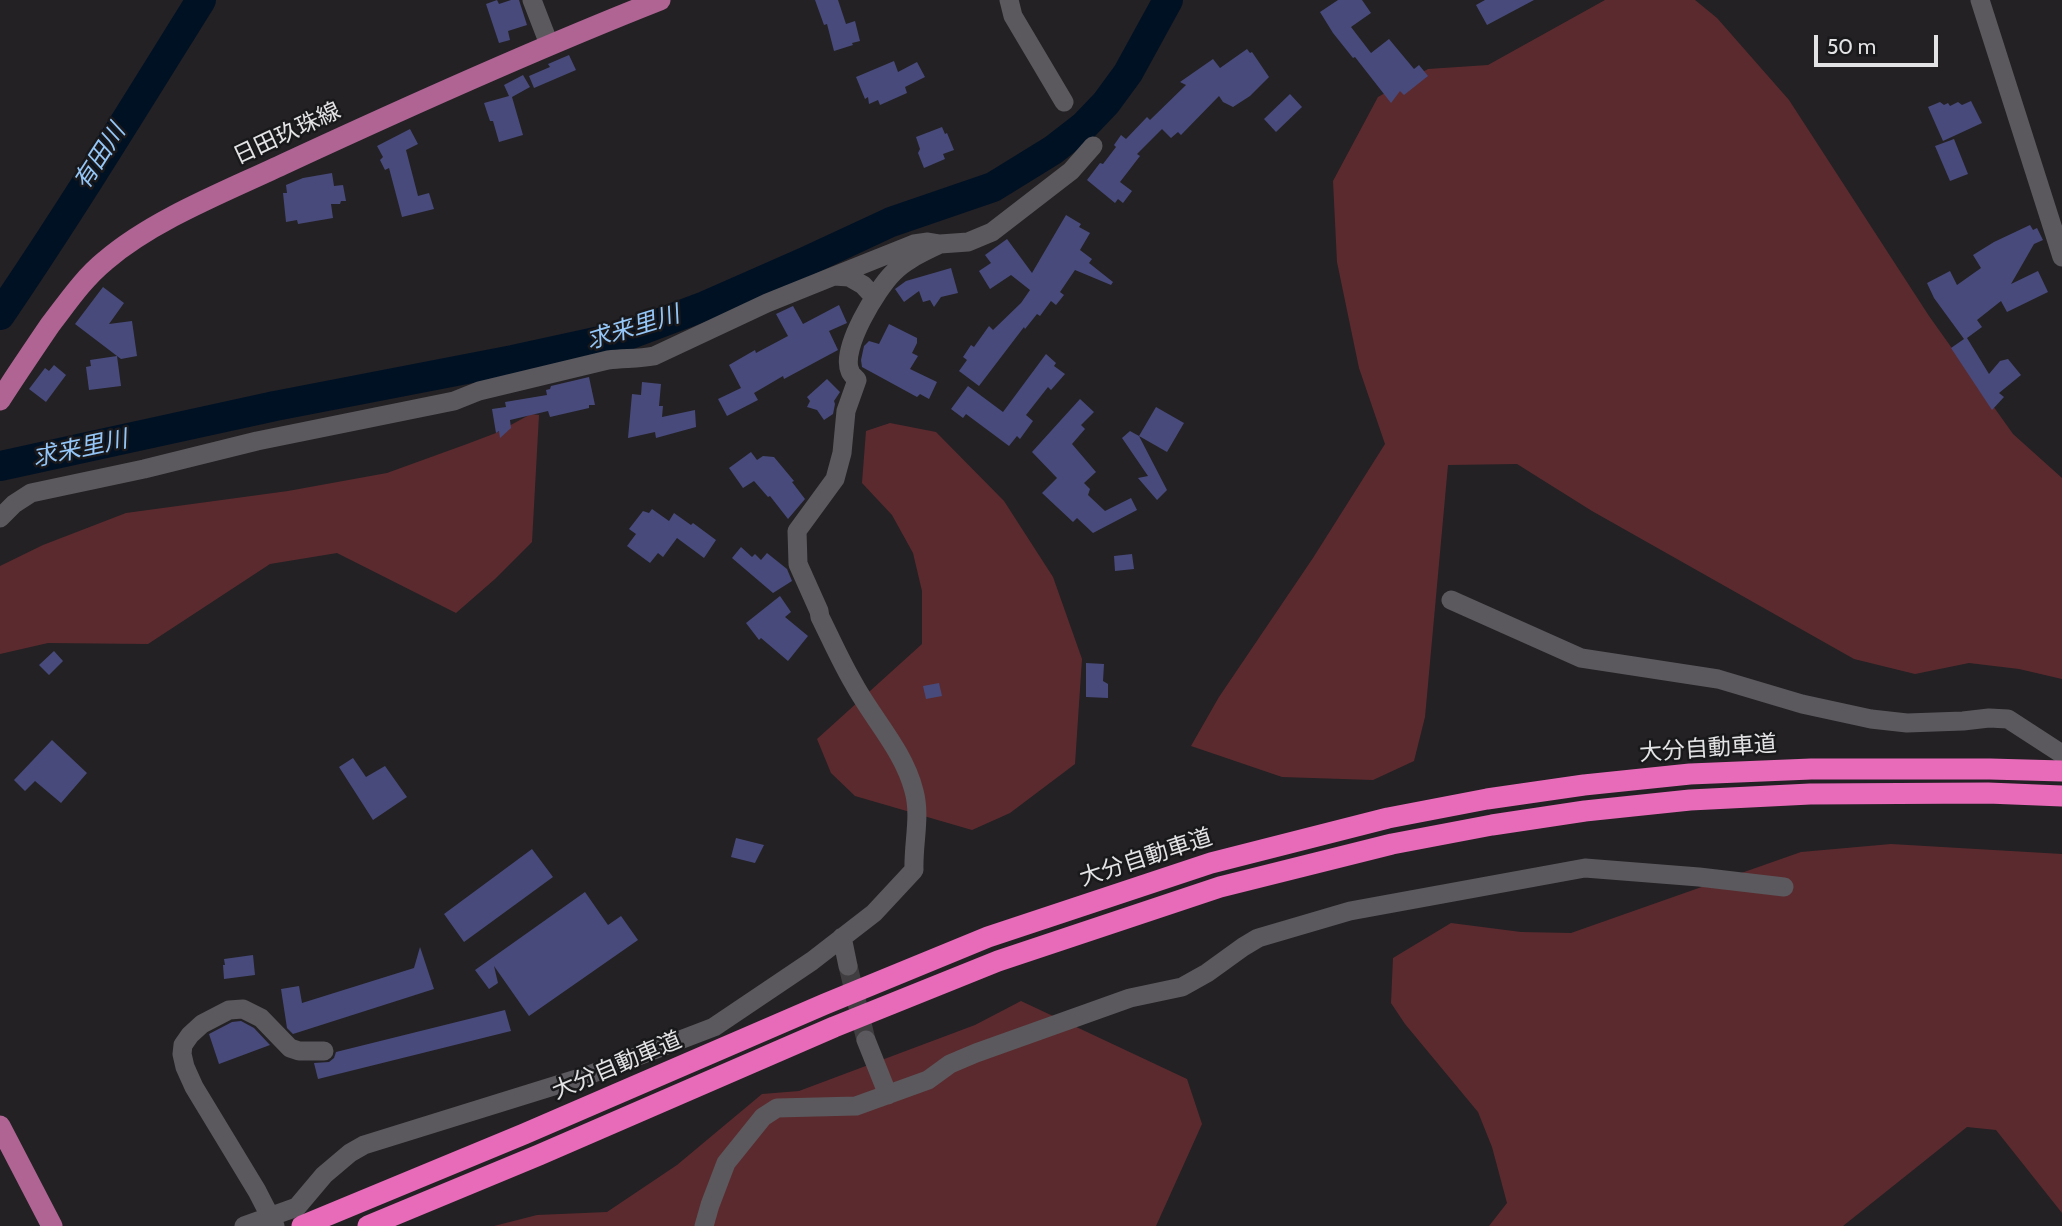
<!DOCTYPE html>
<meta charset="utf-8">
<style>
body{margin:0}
#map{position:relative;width:2062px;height:1226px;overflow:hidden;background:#232124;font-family:Cabin,sans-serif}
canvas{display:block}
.scale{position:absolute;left:1814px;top:35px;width:124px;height:32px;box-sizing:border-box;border:4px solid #e3e2e4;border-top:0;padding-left:9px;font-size:21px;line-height:24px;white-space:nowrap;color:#e3e2e4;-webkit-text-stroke:5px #19181b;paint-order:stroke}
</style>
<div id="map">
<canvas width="2062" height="1226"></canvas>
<div class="scale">50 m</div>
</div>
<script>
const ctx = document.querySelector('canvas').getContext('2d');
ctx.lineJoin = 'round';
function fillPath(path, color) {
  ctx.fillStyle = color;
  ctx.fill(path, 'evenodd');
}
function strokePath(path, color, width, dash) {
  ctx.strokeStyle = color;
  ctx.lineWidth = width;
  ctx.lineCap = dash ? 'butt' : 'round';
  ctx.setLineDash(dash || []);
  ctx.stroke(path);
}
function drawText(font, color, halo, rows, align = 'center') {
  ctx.font = font + ' Cabin,"Noto Sans JP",sans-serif';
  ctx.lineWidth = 5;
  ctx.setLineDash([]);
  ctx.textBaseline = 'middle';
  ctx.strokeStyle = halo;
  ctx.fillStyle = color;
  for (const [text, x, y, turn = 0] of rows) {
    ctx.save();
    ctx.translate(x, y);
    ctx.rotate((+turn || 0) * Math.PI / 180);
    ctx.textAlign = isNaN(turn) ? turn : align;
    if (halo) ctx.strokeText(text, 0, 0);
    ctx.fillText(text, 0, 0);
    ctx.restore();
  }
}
fillPath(new Path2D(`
 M1605 0H1695L1717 18 1789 100 1929 316 2013 434 2062 478V679L2019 669 1969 663 1915 674 1854 659 1592 511 1517 464 1448 465 1425 717 1414 761 1373 780 1282 777 1191 746 1219 697 1313 558 1385 444 1359 368 1337 262 1333 181 1378 97 1428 69 1488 65Z
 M531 414 539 415 532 542 495 579 456 613 337 553 270 564 148 644 48 643 0 654V566L43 545 126 513 288 491 387 473 467 444 496 433Z
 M890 423 936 432 1004 501 1053 577 1082 659 1075 764 1010 813 972 830 855 796 831 773 817 739 922 644V591L913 553 892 515 862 483 866 431Z
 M1891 844 2062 854V1213L1996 1130 1967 1127 1843 1226H1489L1507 1203 1492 1147 1478 1112 1405 1024 1391 1003 1393 958 1451 923 1521 932 1571 933 1801 852Z
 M1021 1001 1187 1079 1202 1124 1156 1226H494L537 1215 607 1212 677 1165 762 1094 799 1091 975 1025Z`), '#5b2a2e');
strokePath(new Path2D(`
 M0 315C70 212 135 106 201 0
 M0 466 275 406 513 360 628 335 705 306 805 262 891 222 993 187 1053 150 1084 126 1106 103 1128 73 1168 0`), '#001124', 30);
fillPath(new Path2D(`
 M497 0 499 4 511 0H519L527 25 508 31 510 40 499 43 486 4Z
 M815 0H838L846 24 855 21 860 41 852 43 853 45 834 51 827 24 824 25Z
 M1338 0H1362L1371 13 1351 27 1371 53 1389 39 1414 69 1419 65 1428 76 1404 95 1400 91 1391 103 1355 57 1353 58 1333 33 1320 12Z
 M1485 0H1534L1487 25 1476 5Z
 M1247 49 1250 53 1252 52 1269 77 1250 96 1233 107 1223 102 1219 96 1181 135 1178 132 1171 138 1162 129 1137 154 1140 156 1120 182 1132 191 1123 203 1118 199 1115 203 1087 180 1100 163 1103 164 1116 147 1114 145 1121 135 1126 139 1147 117 1150 120 1186 85 1180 82 1213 59 1220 68Z
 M569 55 576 70 534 88 529 76 550 67 548 64Z
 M894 61 898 72 917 62 925 77 905 87 907 93 880 105 878 100 869 104 868 97 865 99 856 77Z
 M523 75 530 87 512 97 523 135 499 142 493 121H490L484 103 509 96 504 85Z
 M1290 94 1302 107 1276 132 1264 119Z
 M1971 101 1982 123 1943 141 1928 107 1940 102 1944 105 1948 103 1950 106 1958 102 1962 105Z
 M942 127 945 134 947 133 954 150 943 154 945 159 924 168 918 153 920 149 916 137Z
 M410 129 418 144 406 150 418 196 429 193 434 209 402 217 389 168 385 170 380 160 383 157 377 146Z
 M1954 139 1968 174 1950 181 1935 146Z
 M332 173 334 186 343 185 346 201H341L340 204H331L333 218 298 224 297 220 286 222 283 193H287L286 185 303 178Z
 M1066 215 1081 224 1079 227 1090 233 1080 250 1092 259 1089 263 1113 282 1111 285 1075 270 1060 292 1064 295 1056 305 1051 301 1040 316 1037 314 1025 329 1024 327 979 386 959 371 967 360 963 357 971 345 974 347 989 326 993 330 1021 303 1030 290 1011 275 990 289 979 271 991 263 985 255 1007 239 1032 273Z
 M2030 225 2033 230 2037 228 2043 240 2034 244 2011 284 2038 271 2048 292 2007 312 2001 301 1977 320 1982 327 1967 338 1989 374 2000 361 2008 359 2021 375 1999 393 2004 397 1992 410 1951 348 1964 339 1934 298 1927 283 1950 271 1957 285 1981 268 1973 255 1994 242Z
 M951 268 958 293 941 297 934 307 930 300 923 302 919 291 904 302 895 289 906 281Z
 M103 287 124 303 109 324 132 321 137 356 121 359 75 324Z
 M839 305 847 323 829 331 838 350 784 379 783 376 754 393 758 400 727 416 718 399 741 388 729 365 755 350 756 353 788 336 776 314 793 306 803 324Z
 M889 324 917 338V343L912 353 918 356 910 369 937 382 929 399 920 394 917 397 862 367 861 360 864 346 869 341 879 344Z
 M1046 354 1056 363 1054 366 1065 374 1051 390 1048 387 1026 415 1033 421 1020 439 1017 436 1009 446 966 414 963 418 951 409 968 386 1003 412Z
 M117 356 121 386 89 390 86 367 91 366 90 360Z
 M54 365 66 375 46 402 29 389 45 368 49 371Z
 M589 377 595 405H589V408L550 417 548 411 510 420 511 428 500 438 499 431 496 433 492 409 506 407 505 402 547 395 546 390 550 389 551 386Z
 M827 379 840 392 834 401 835 404 833 414 824 420 817 410 807 407 810 401 807 397Z
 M642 382 661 384 659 406H663L662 417 695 410 696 427 656 438 655 432 628 438 632 394 641 395Z
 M1080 399 1094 412 1081 425 1085 429 1072 444 1096 472 1084 483 1090 489 1088 495 1105 511 1131 498 1137 510 1093 533 1077 518 1073 522 1042 493 1057 478 1032 452Z
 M1156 407 1184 423 1167 452 1139 436Z
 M1130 431 1139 436 1167 490 1157 500 1138 478 1148 476 1122 438Z
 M751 452 757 460 763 456 774 457 794 481 792 482 805 499 788 519 770 496 768 497 754 481 743 488 729 468Z
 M652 509 669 521 674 513 691 525 693 523 716 540 704 558 677 538 663 557 658 553 650 563 627 546 636 534 629 529 643 511 649 513Z
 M741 547 752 557 755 554 761 560 767 553 787 569 792 581 773 593 732 558Z
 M1132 554 1134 569 1115 571 1114 556Z
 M780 596 791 612 785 617 808 636 788 661 761 638 759 640 746 623Z
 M54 651 63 661 49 675 39 665Z
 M1086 663 1104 664 1103 681 1108 684V698L1086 697Z
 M939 683 942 696 926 699 923 686Z
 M52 740 87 773 61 803 35 781 25 791 14 780Z
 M353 758 366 777 385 766 407 797 373 820 339 767Z
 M736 838 764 845 755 863 731 857Z
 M532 849 553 877 464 942 444 914Z
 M585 892 608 925 621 916 638 940 529 1016 494 966 498 983 489 989 475 970Z
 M420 947 434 989 293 1034 287 1028 281 989 299 986 302 1003 414 968Z
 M253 955 255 975 224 979 223 965H225L224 959Z
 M505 1010 511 1031 318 1079 314 1063 329 1062 334 1058 336 1052Z
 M241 1021 254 1028 270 1045 219 1064 209 1034 232 1022Z`), '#484a7b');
strokePath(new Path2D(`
 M848 966 866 1040`), '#403e41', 19, [19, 10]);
strokePath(new Path2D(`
 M532 0 549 44
 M1009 0 1013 16 1064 102
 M1980 0 2062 257
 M834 276 914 244 928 242 940 244 968 242 992 232 1071 171 1093 146
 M0 518 14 504 31 493 144 469 257 441 454 401 479 391 608 360C624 358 638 359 654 356L767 303 834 276 849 277 863 285 874 297
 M1451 600 1581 658 1718 679 1802 704 1871 719 1907 723 1963 721 1989 718 2008 719 2062 754
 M842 937 848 966
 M866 1040 888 1095
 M244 1226 297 1207 324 1175 350 1153 364 1145 586 1076 714 1027 812 961 874 913 914 870C913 844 921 816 914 791 904 751 873 719 854 684 841 662 831 639 820 617L819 611 798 564 797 531 835 479 842 453 846 411 857 380C855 377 851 375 850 371 840 349 877 289 893 273 905 260 924 252 940 244
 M275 1226 257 1191 194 1087 185 1067 182 1054 183 1045 190 1035 202 1024 229 1010 243 1009 261 1018 290 1048 299 1051H324
 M704 1226 710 1205 726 1163 763 1117 777 1108 856 1106 928 1080 950 1064 976 1053 1130 998 1182 987 1207 973 1243 947 1258 938 1350 911 1585 868 1699 877 1784 887`), '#5b595d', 19);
strokePath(new Path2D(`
 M0 400C16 375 33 350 50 325 67 303 83 279 105 261 154 219 227 191 286 163 409 106 533 50 660 0
 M0 1126 52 1226`), '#af6494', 21);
strokePath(new Path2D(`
 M302 1226 524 1134 825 1004 988 937 1211 863 1388 818 1487 799 1584 785 1690 774 1811 769H1990L2062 771
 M368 1226 539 1155 834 1027 998 961 1220 887 1392 844 1492 825 1585 811 1690 800 1810 794 1988 793 2062 796`), '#e76bb8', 21);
drawText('23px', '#e3e2e4', '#19181b', [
 ["日田玖珠線",287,134,-25],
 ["大分自動車道",1708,749,-4],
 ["大分自動車道",1146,858,-18],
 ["大分自動車道",617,1066,-23]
]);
drawText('italic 24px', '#94c7f8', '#19181b', [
 ["有田川",100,157,-57],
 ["求来里川",633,328,-17],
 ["求来里川",80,449,-12]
]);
</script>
